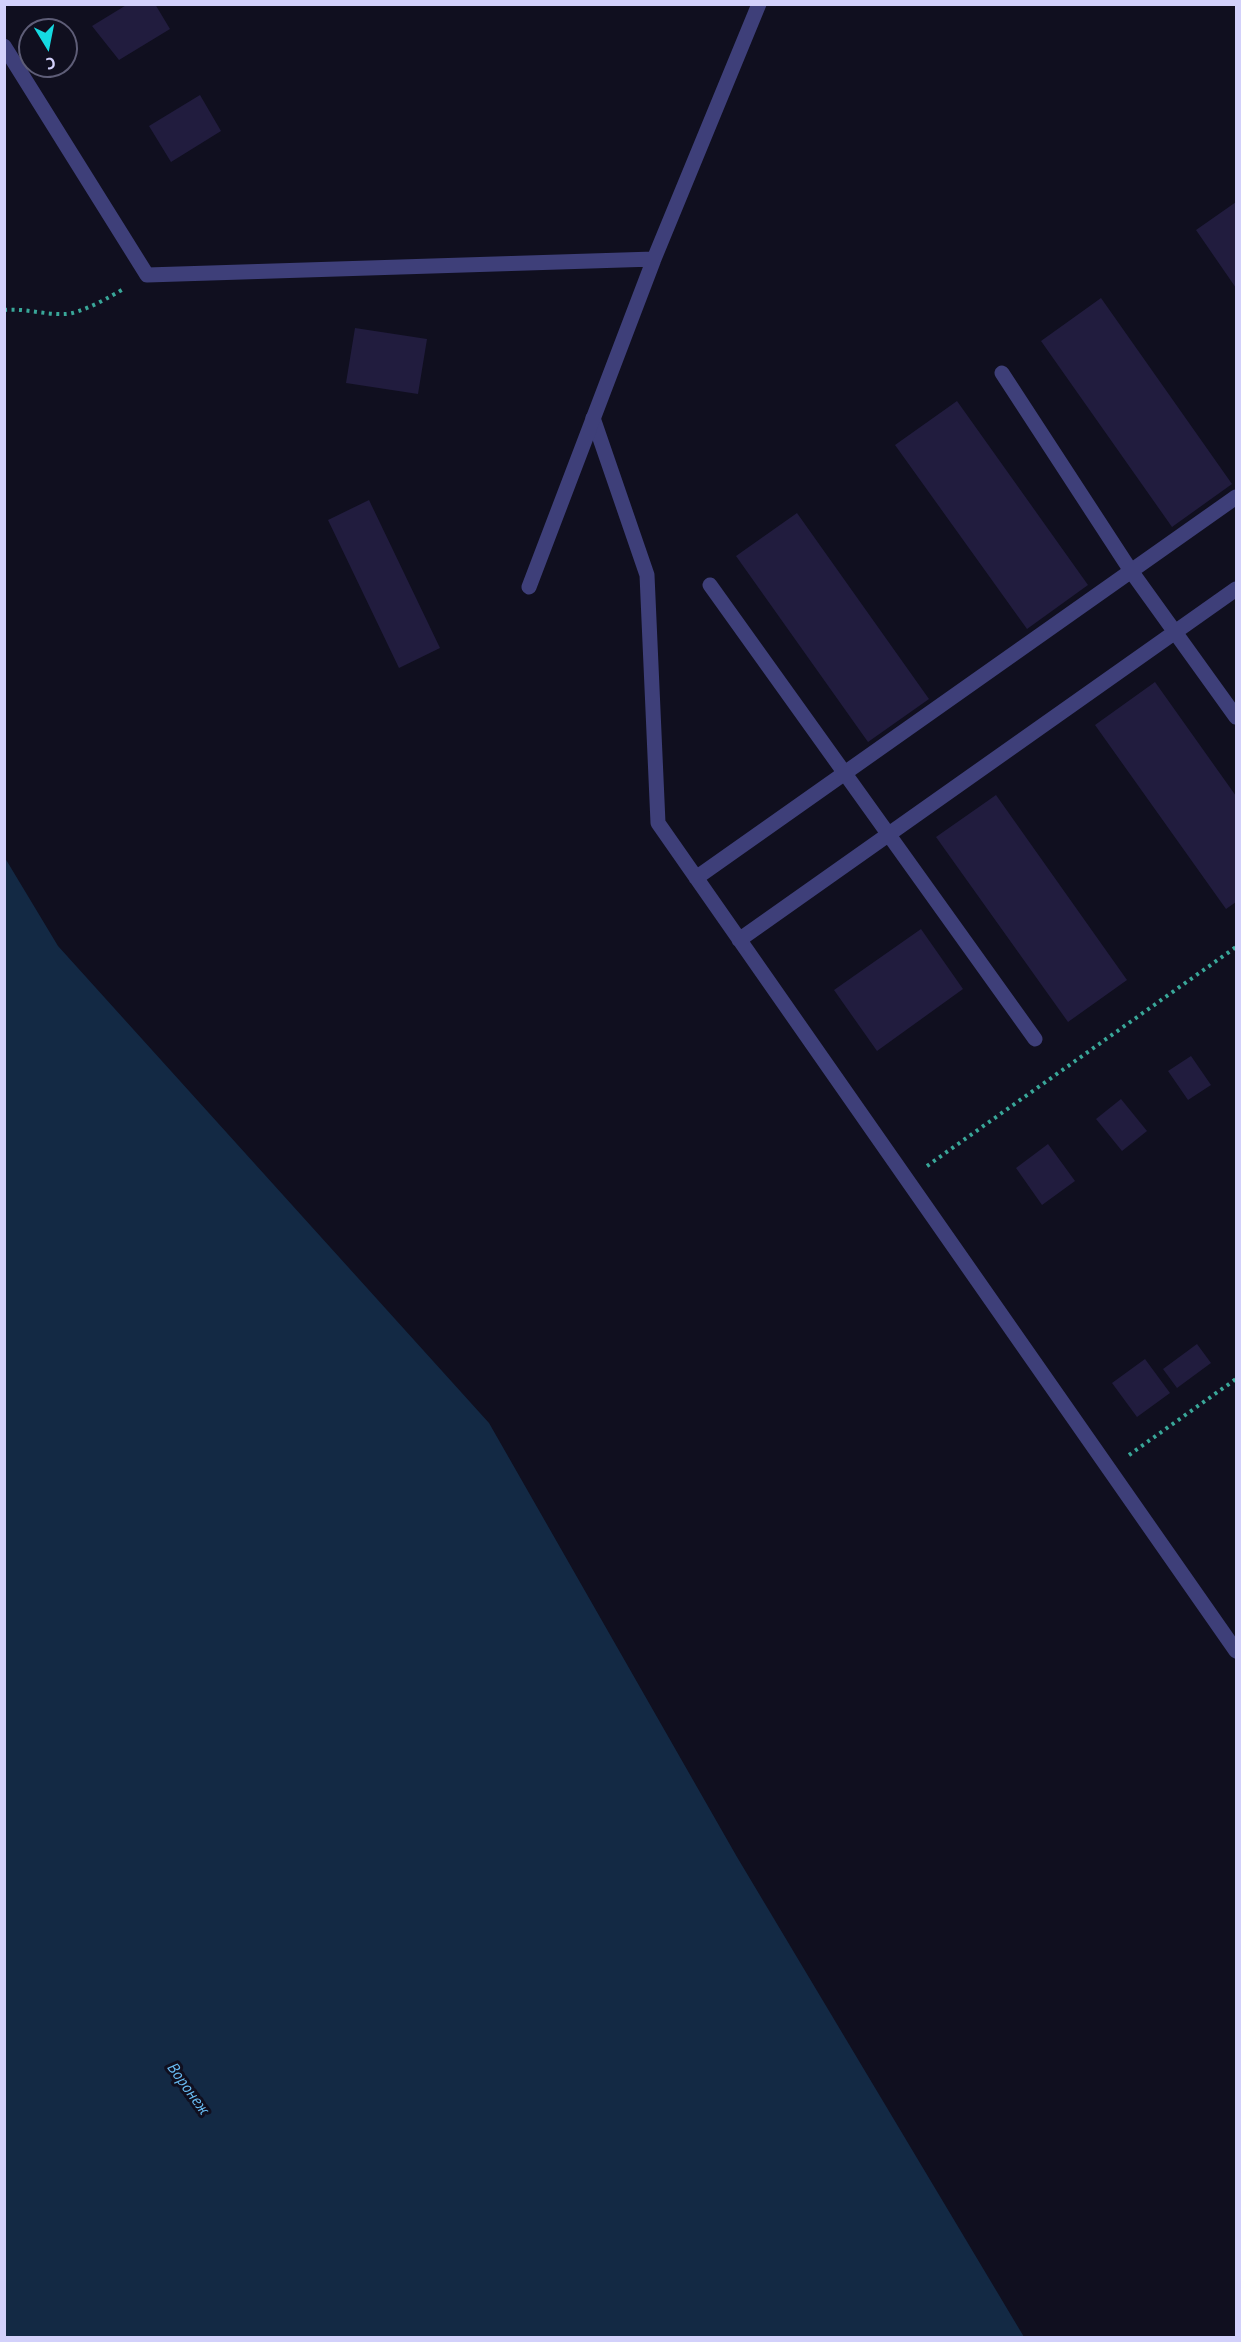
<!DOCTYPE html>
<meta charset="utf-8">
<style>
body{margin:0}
#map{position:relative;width:1241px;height:2342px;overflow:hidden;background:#100f1f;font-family:"PT Sans",sans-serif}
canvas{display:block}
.frame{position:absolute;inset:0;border:6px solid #d3d1fb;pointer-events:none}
.north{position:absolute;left:18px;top:18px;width:60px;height:60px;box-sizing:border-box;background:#100f1f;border:2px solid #5e5d77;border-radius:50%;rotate:170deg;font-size:16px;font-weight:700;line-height:24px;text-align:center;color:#d3d1fb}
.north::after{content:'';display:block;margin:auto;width:21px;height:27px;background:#15dae2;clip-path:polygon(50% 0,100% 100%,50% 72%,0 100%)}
</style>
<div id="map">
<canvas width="1241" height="2342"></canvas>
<div class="frame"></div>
<div class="north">С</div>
</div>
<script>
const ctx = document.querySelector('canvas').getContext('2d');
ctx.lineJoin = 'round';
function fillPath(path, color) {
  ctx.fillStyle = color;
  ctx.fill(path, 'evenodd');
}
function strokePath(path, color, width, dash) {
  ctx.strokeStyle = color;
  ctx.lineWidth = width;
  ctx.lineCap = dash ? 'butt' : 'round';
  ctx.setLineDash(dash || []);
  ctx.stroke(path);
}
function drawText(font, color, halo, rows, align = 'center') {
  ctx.font = font + ' "PT Sans",sans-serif';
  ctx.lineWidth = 6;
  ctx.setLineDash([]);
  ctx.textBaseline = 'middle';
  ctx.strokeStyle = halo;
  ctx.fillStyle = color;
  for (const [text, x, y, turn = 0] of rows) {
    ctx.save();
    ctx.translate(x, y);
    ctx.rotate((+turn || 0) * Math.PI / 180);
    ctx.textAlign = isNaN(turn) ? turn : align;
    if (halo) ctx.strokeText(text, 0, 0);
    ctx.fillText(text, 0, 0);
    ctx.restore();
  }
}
fillPath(new Path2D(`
 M5 858 58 946 489 1423 737 1857 1024 2337H5Z`), '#132944');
fillPath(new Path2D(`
 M128 4H155L170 29 119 60 92 26Z
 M200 95 221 131 171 162 149 126Z
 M1236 202V288L1196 230Z
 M1101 298 1232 484 1172 527 1041 341Z
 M355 328 427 339 418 394 346 383Z
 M957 401 1088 585 1027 629 895 445Z
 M369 500 440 648 399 668 328 520Z
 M797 513 929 699 868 742 736 556Z
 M1155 682 1236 796V902L1226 909 1095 725Z
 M996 795 1127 980 1068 1022 936 837Z
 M921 929 963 989 877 1051 834 990Z
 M1191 1056 1211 1085 1188 1100 1168 1071Z
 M1121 1099 1147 1131 1122 1151 1096 1119Z
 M1048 1144 1075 1181 1042 1205 1016 1168Z
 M1197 1344 1211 1363 1177 1388 1163 1369Z
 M1145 1359 1170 1393 1137 1417 1112 1383Z`), '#211c3e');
strokePath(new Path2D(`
 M4 310C25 308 45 315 65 314 80 314 112 296 125 288
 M927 1166 1236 947
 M1129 1455 1236 1379`), '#39a799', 4, [3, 4.5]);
strokePath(new Path2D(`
 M1002 373 1131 571 1236 717
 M593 418 647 575 658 823 1236 1651
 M710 585 1035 1039
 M696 878 1236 497
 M739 940 1236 589`), '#3e3f79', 15);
strokePath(new Path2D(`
 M4 46 147 275 654 259
 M529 587 654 259 759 4`), '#3e3f79', 15);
drawText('italic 16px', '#68baf1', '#100f1f', [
 ["Воронеж",188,2089,54]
]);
</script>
